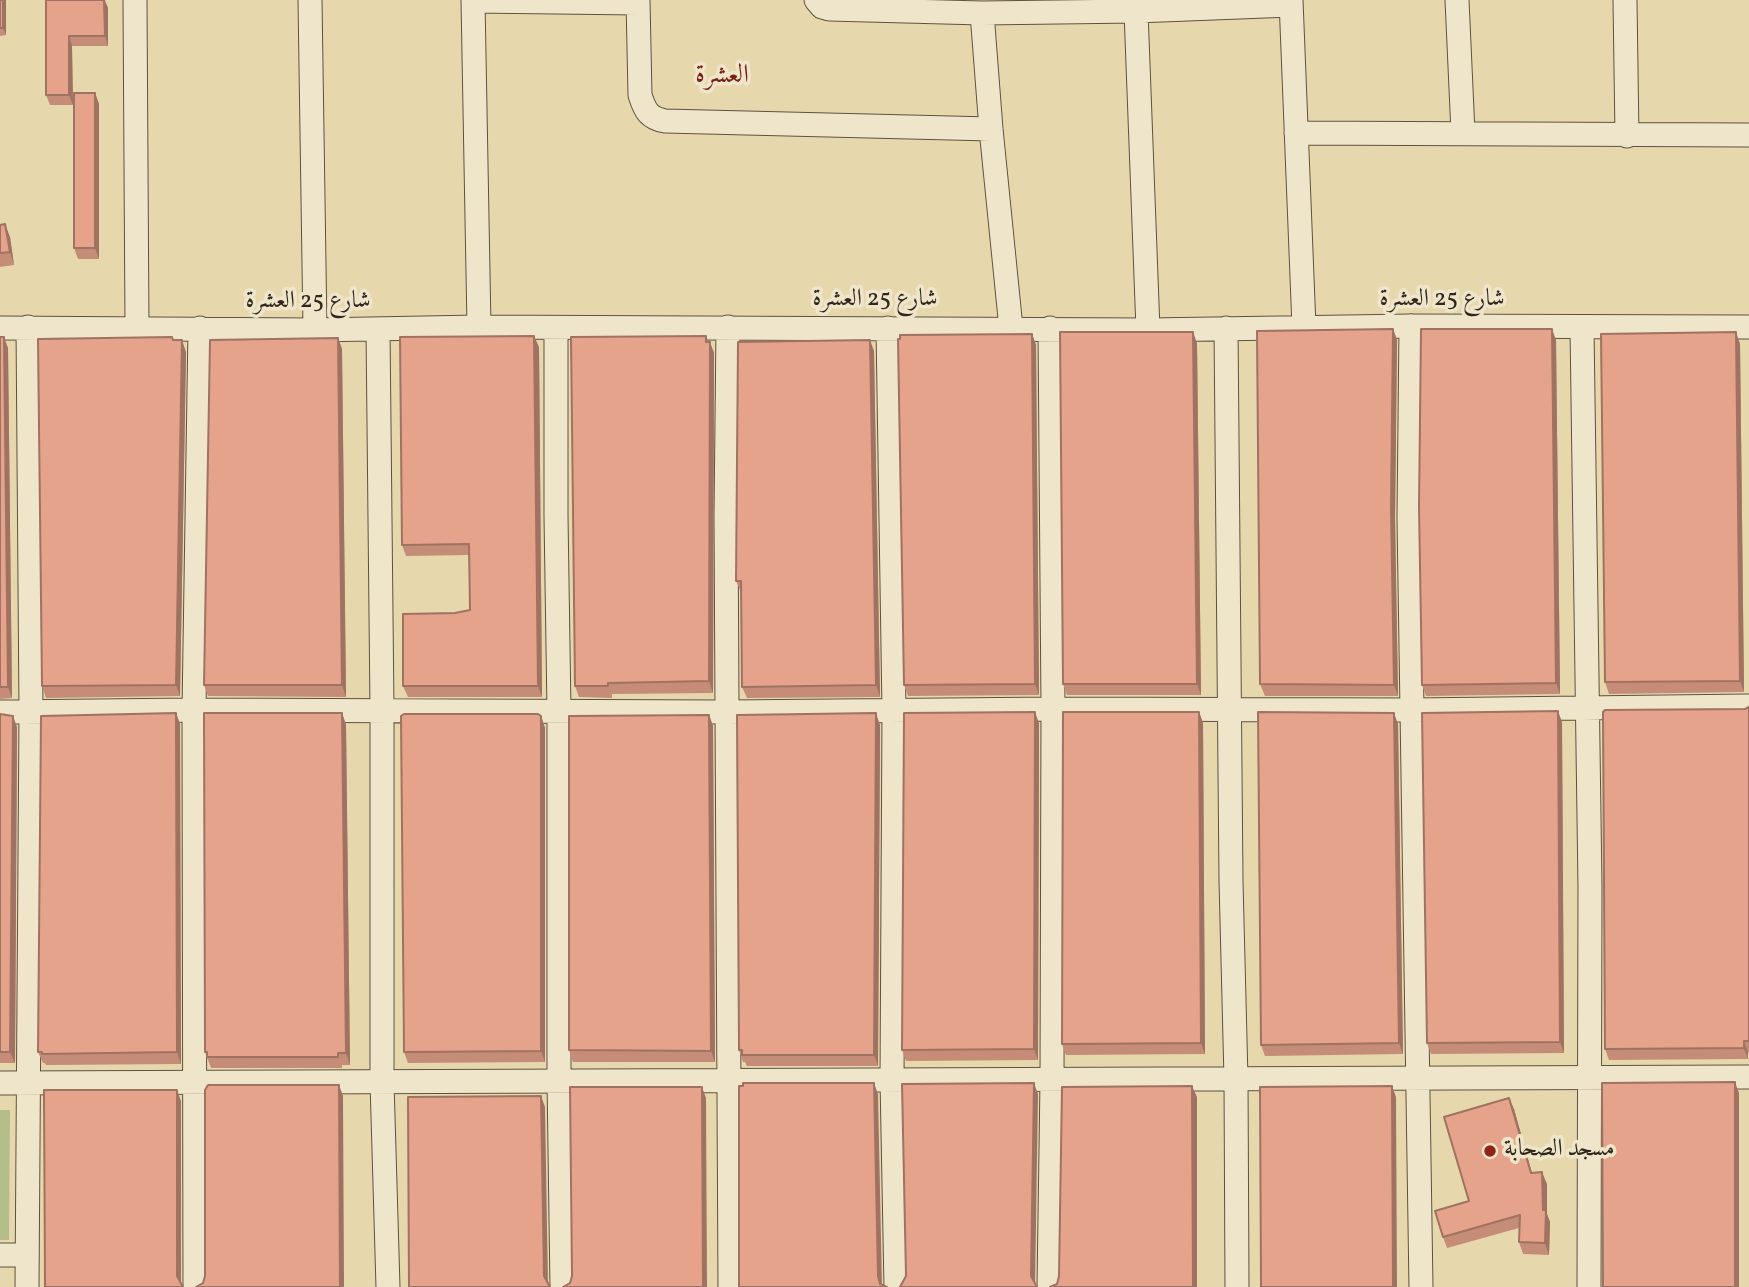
<!DOCTYPE html>
<meta charset="utf-8">
<style>
body{margin:0}
canvas{display:block;background:#e6d7ad}
</style>
<canvas width="1749" height="1287"></canvas>
<script>
const ctx = document.querySelector('canvas').getContext('2d');
ctx.lineJoin = 'round';
function fillPath(path, color) {
  ctx.fillStyle = color;
  ctx.fill(path, 'evenodd');
}
function strokePath(path, color, width, dash) {
  ctx.strokeStyle = color;
  ctx.lineWidth = width;
  ctx.lineCap = dash ? 'butt' : 'round';
  ctx.setLineDash(dash || []);
  ctx.stroke(path);
}
function drawText(font, color, halo, rows, align = 'center') {
  ctx.font = font + ' Vollkorn,Amiri,serif';
  ctx.lineWidth = 7;
  ctx.setLineDash([]);
  ctx.textBaseline = 'middle';
  ctx.strokeStyle = halo;
  ctx.fillStyle = color;
  for (const [text, x, y, turn = 0] of rows) {
    ctx.save();
    ctx.translate(x, y);
    ctx.rotate((+turn || 0) * Math.PI / 180);
    ctx.textAlign = isNaN(turn) ? turn : align;
    if (halo) ctx.strokeText(text, 0, 0);
    ctx.fillText(text, 0, 0);
    ctx.restore();
  }
}
fillPath(new Path2D(`
 M0 1110H10L9 1240H0Z`), '#b4be8a');
const minor = new Path2D(`
 M135 0 137 328
 M310 0 315 330
 M473 0 479 327
 M638 0 640 95C645 111 649 118 665 121L991 129
 M816 0 822 7 829 9 982 13 1136 11 1291 5
 M1291 0 1304 327
 M1457 0 1463 133
 M1625 0 1627 136
 M473 1 638 3
 M1136 11 1148 330
 M982 13 991 129 1011 328
 M1296 133 1749 135
 M1411 326 1409 518 1421 1287
 M728 327 726 515 730 1287
 M0 328 315 330 479 327 1148 330 1411 326 1749 327
 M556 328V516L559 711V1080L562 1287
 M888 328 894 711 892 1080 896 1287
 M1226 328 1231 881 1236 1079 1237 1287
 M1582 328 1590 887 1589 1287
 M378 329 382 710V1082L388 1287
 M0 712 194 710 727 712 1053 709 1413 710 1749 706
 M0 1083 1749 1077
 M0 1255H26
 M27 1287 31 713 28 327
 M195 1287 194 710 200 328
 M1049 1287 1052 1081 1053 709 1050 328`);
strokePath(minor, '#5e523f', 25);
strokePath(minor, '#efe5ca', 23);
fillPath(new Path2D(`
 M0 0 6 35 0 36Z
 M46 0H105L108 8V46H72L73 105H50L46 95Z
 M95 93 99 104V259H78L74 248Z
 M0 225 10 237 14 265 0 267Z
 M1393 329 1397 340 1395 518 1398 696H1265L1260 684Z
 M1032 334 1036 345 1039 695 908 696 904 685Z
 M706 336 714 353 713 693 612 694V698L579 697 575 686Z
 M0 337 8 348 12 698 0 699Z
 M172 337 174 340 186 352 180 696 46 698 42 686Z
 M338 338 342 349 346 697 208 696 204 685Z
 M1556 340 1560 694 1426 696 1422 685Z
 M1197 343 1201 695H1067L1063 684Z
 M1740 344 1744 692 1609 694 1605 682Z
 M539 347 542 697H408L403 686 470 610V555L406 556 402 545Z
 M874 351 880 697 747 698 742 687 741 592 736 581Z
 M1749 707V1052H1748V1059L1609 1060 1605 1049 1745 709Z
 M1199 712 1203 723 1205 1054 1066 1055 1062 1044Z
 M176 713 180 724 181 1064 46 1065 45 1063H43L38 1052Z
 M342 713 346 725 350 1065H342V1068H211L205 1052Z
 M0 714 17 727 15 1063H0Z
 M709 715 713 726 715 1062H573L569 1050Z
 M541 716 545 728V1062L408 1063 404 1052Z
 M1562 722 1564 1053 1431 1054 1427 1043Z
 M1039 723 1038 1060 906 1061 902 1050Z
 M1398 724 1403 1054 1265 1056 1261 1045Z
 M880 725 878 1066H747L745 1062H743L739 1050Z
 M1514 1109 1532 1173 1547 1184V1214L1550 1222 1549 1255 1523 1254 1519 1242V1228L1447 1248 1443 1237 1469 1201Z`), '#c58c78');
fillPath(new Path2D(`
 M3 0H6V35L3 28Z
 M104 0 108 8V46L105 36Z
 M69 36 72 46 73 105 69 95Z
 M95 93 99 104V259L95 248Z
 M5 224 10 237 14 265 10 252Z
 M1393 329 1397 340 1395 518 1398 696 1394 685 1391 507Z
 M1552 329 1556 340 1560 694 1556 683Z
 M1193 332 1197 343 1201 695 1197 684Z
 M1736 332 1740 344 1744 692 1740 681Z
 M1032 334 1036 345 1039 695 1035 684Z
 M534 336 539 347 542 697 538 686Z
 M706 336 710 347V342L714 353 713 693 709 681Z
 M4 337 8 348 12 698 8 687Z
 M338 338 342 349 346 697 342 685Z
 M182 340 186 352 180 696 176 685Z
 M870 340 874 351 880 697 876 685Z
 M1558 711 1562 722 1564 1053 1560 1042Z
 M1035 712 1039 723 1038 1060 1034 1049Z
 M1199 712 1203 723 1205 1054 1201 1043Z
 M176 713 180 724 181 1064 177 1052Z
 M342 713 346 725 350 1065 346 1053Z
 M876 713 880 725 878 1066 874 1055Z
 M1394 713 1398 724 1403 1054 1399 1043Z
 M709 715 713 726 715 1062 711 1051Z
 M13 716 17 727 15 1063 10 1052Z
 M541 716 545 728V1062L541 1051Z
 M1744 1041 1748 1052V1059L1744 1048Z
 M1735 1082 1739 1093V1287H1735Z
 M874 1083 878 1094 882 1287 878 1276Z
 M1034 1083 1038 1094 1035 1287 1031 1276Z
 M339 1085 343 1096 344 1287H340Z
 M1192 1086 1197 1097V1287H1193Z
 M1392 1086 1396 1097 1397 1287H1393Z
 M702 1087 706 1098 707 1287H703Z
 M177 1090 181 1101V1287L177 1276Z
 M541 1096 545 1107 548 1287 544 1276Z
 M1509 1098 1514 1109 1535 1185 1531 1173Z
 M1542 1172 1547 1184V1214L1550 1222 1549 1255 1545 1243Z`), '#a07261');
const building = new Path2D(`
 M0 0H3V28H0Z
 M46 0H104L105 36H69V95H46Z
 M74 93H95V248H74Z
 M5 224 10 252 0 253V225Z
 M1393 329 1391 507 1394 685 1260 684 1257 331Z
 M1421 329H1552L1556 683 1422 685 1419 507Z
 M1060 332H1193L1197 684H1063Z
 M1736 332 1740 681 1605 682 1601 334Z
 M1032 334 1035 684 904 685 898 339H900V335Z
 M534 336 538 686H403V614L455 613 470 610 469 544 402 545 400 337Z
 M706 336V342H710L709 681 608 683V686H575L571 337Z
 M0 337H4L8 687H0Z
 M172 337 173 340H182L176 685 42 686 38 339Z
 M338 338 342 685H204L210 340Z
 M870 340 876 685 742 687 741 581H736L738 342Z
 M1749 707V1041H1744V1048L1605 1049 1603 712 1605 710 1745 709Z
 M1558 711 1560 1042 1427 1043 1422 713Z
 M1035 712 1034 1049 902 1050 904 713Z
 M1063 712H1199L1201 1043 1062 1044Z
 M1258 712 1394 713 1399 1043 1261 1045Z
 M176 713 177 1052 42 1054V1052H38L41 716Z
 M204 713H342L346 1053H338V1057H207V1052H205Z
 M876 713 874 1055H742V1050H739L737 715Z
 M0 714 13 716 10 1052H0Z
 M404 714H538L541 716V1051L404 1052 401 716Z
 M709 715 711 1051 569 1050V716Z
 M1735 1082V1287H1603L1602 1083Z
 M743 1083H874L878 1276 880 1284 887 1287H739V1086H743Z
 M1034 1083 1031 1276 1037 1287H900L906 1276 902 1084Z
 M208 1085H339L340 1287H196L203 1283 205 1276V1090Z
 M1192 1086 1193 1287H1050L1057 1284 1059 1276 1062 1087Z
 M1392 1086 1393 1287H1261L1260 1087Z
 M570 1087H702L703 1287H563L570 1283 572 1276Z
 M44 1090H177V1276L183 1287H45Z
 M541 1096 544 1276 550 1287H409L408 1097Z
 M1509 1098 1531 1173 1542 1172 1543 1210H1546L1545 1243 1519 1242 1520 1215 1443 1237 1435 1211 1469 1201 1444 1117Z`);
fillPath(building, '#e5a38b');
strokePath(building, '#a07261', 2);
for (const [x, y, r, color] of [
 [1490,1151,7,"#8f2418"]
]) {
  const dot = new Path2D();
  dot.arc(x, y, r, 0, 2 * Math.PI);
  ctx.fillStyle = color;
  ctx.fill(dot);
  strokePath(dot, '#efe5ca', 2.5);
}
drawText('24px', '#30261a', '#efe5ca', [
 ["شارع 25 العشرة",875,301],
 ["شارع 25 العشرة",1442,301],
 ["شارع 25 العشرة",308,303]
]);
drawText('24px', '#30261a', '#efe5ca', [
 ["مسجد الصحابة",1504,1151]
], 'left');
drawText('26px', '#7a1f14', '#efe5ca', [
 ["العشرة",722,77]
]);
</script>
